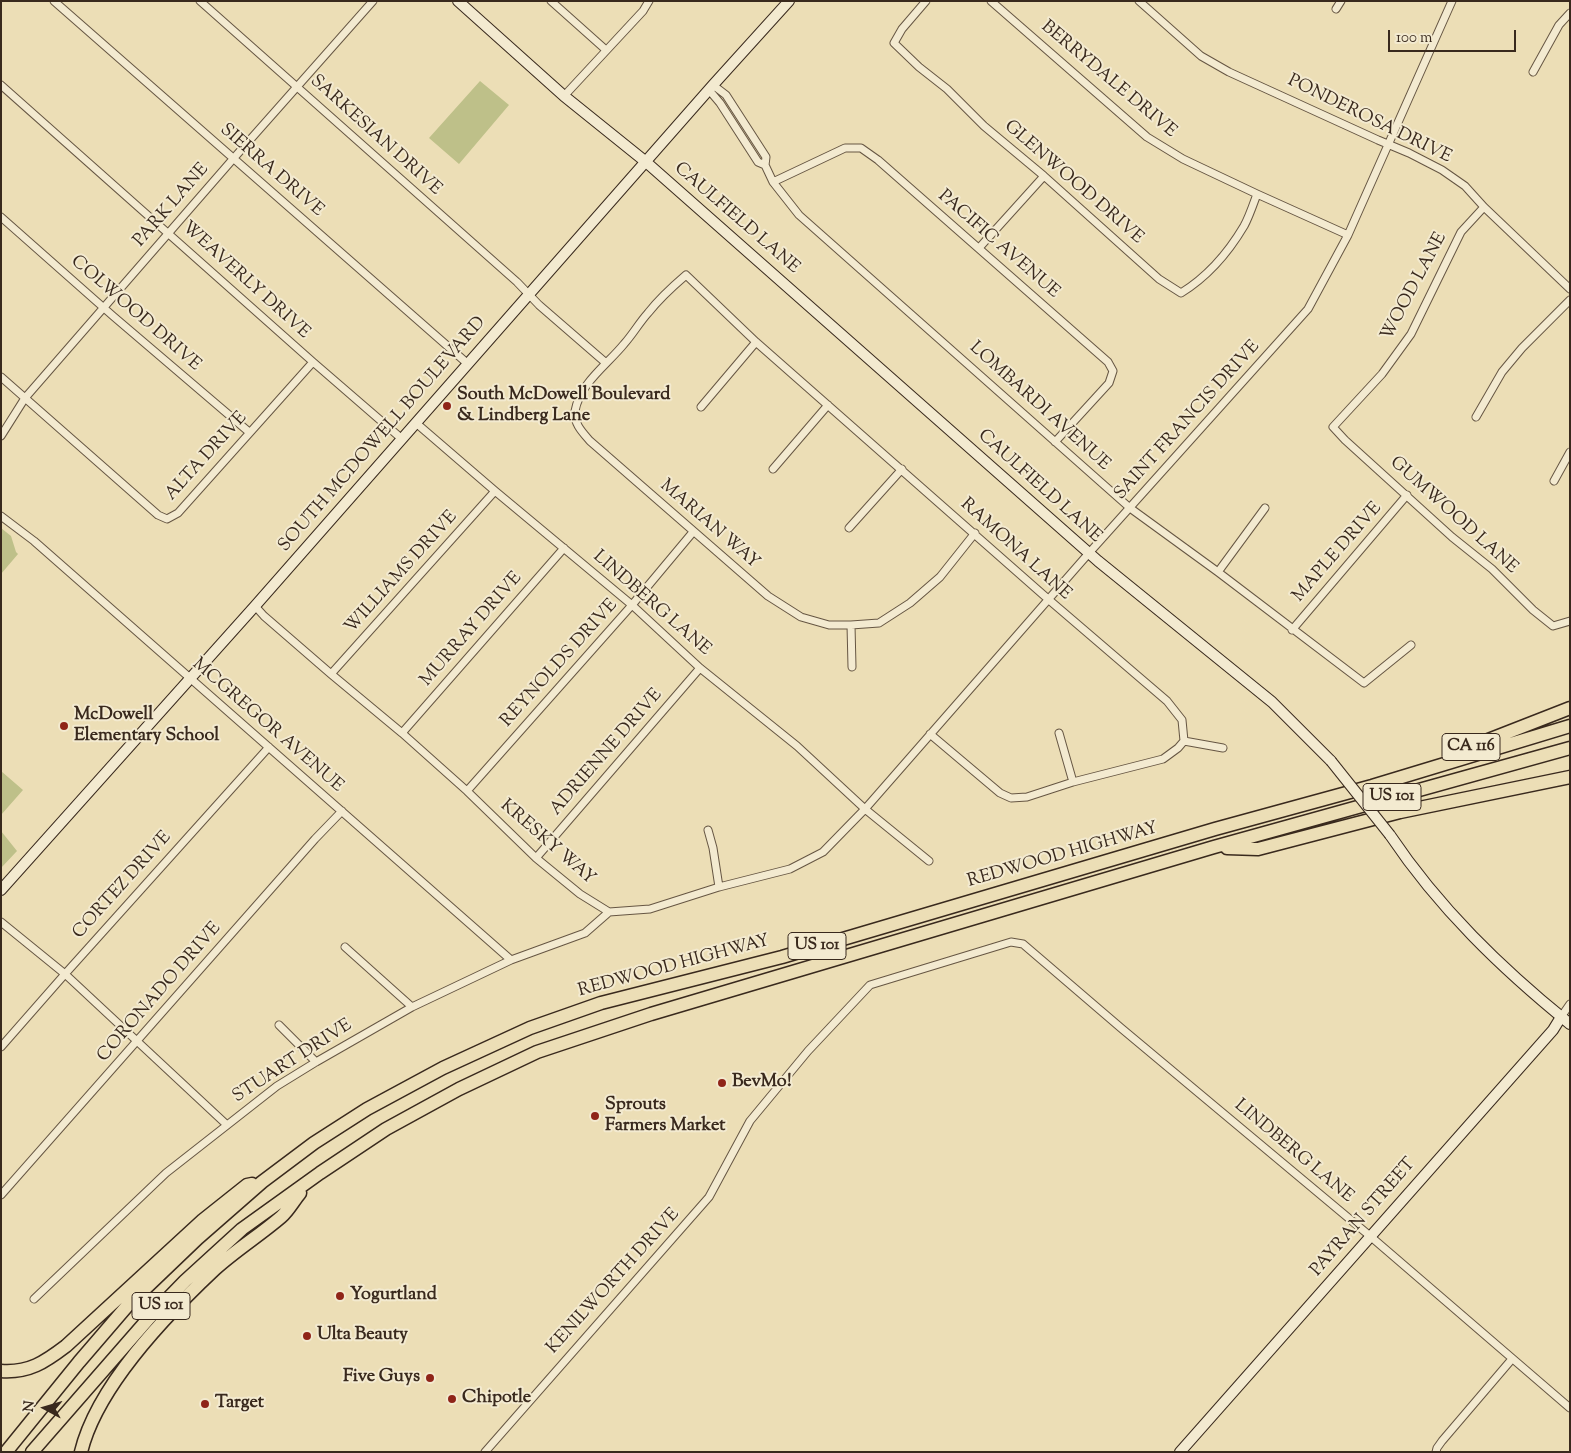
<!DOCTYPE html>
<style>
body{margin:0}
#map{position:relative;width:1571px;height:1453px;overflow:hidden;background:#ecdeb6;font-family:"Sorts Mill Goudy",serif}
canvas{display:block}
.frame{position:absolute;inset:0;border:2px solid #39291d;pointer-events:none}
.north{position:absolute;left:20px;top:1383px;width:50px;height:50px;-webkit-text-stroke:4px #f3ead0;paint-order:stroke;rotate:276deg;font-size:14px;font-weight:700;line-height:20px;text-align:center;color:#39291d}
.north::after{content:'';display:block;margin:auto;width:18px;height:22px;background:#39291d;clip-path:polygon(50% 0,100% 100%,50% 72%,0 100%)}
.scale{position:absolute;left:1388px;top:30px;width:128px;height:22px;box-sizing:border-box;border:2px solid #39291d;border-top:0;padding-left:6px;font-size:15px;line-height:18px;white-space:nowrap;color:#39291d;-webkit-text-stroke:4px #f3ead0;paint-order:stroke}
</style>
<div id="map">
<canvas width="1571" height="1453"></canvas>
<div class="frame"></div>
<div class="north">N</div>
<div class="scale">100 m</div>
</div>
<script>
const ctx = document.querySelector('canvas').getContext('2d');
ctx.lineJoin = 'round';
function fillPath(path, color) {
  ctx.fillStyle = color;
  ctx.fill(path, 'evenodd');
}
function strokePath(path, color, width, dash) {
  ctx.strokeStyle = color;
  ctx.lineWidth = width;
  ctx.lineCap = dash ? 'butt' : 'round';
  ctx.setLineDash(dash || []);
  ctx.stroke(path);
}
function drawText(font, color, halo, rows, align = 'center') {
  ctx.font = font + ' "Sorts Mill Goudy",serif';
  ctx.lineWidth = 4;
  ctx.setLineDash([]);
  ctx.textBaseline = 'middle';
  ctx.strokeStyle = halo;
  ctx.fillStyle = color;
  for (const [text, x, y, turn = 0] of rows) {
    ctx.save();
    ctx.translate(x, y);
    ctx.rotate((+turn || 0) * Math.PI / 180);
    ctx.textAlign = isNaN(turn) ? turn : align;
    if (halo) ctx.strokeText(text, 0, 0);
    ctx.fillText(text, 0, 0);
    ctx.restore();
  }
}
fillPath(new Path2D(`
 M480 81 509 105 459 164 429 138Z
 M1 528 11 536 16 552 18 554 1 574Z
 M1 771 23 790 1 815Z
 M1 831 17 851 1 868Z`), '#bec089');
const street = new Path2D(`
 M54 1 468 364
 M200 1 517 282 539 305 606 363
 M551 1 606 50
 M926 1 902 29 894 43 919 67 947 89 984 126 1044 176 1159 279 1181 293C1207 277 1228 253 1244 226 1249 217 1253 205 1257 194
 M991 1 1147 137 1183 159 1257 194 1348 235
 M1139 1 1201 56 1229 72 1378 140 1409 153 1442 170 1465 186 1484 207 1570 289
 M1336 9 1341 1
 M1533 72 1559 25 1570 13
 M1 85 313 362 402 439
 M713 85 726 95 766 157 765 165 773 182 799 215 1130 508 1218 572 1364 683 1411 645
 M709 90 720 103 758 162 765 165
 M564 96 643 11 649 1
 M773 182 845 148H861L878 160 1108 362 1113 371 1109 383 1055 442
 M1484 207 1461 232 1411 334 1382 374 1333 427 1345 440 1452 537 1492 569 1533 610 1553 626 1570 621
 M1 217 113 316 249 432
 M979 248 1044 176
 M1 377 158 515 167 519 178 513 313 362
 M701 407 756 342
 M1476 417 1502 372 1522 348 1570 300
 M416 423 495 491 632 605 700 668 797 746 865 809 929 861
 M1 436 25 398 233 159 373 1
 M773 469 828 405
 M1554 481 1570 452
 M1 516 34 541 511 960
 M849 528 902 469
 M1218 572 1265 508
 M255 606 264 616 331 674 402 733 467 791 536 858 580 894 609 912 650 909 719 887 790 869 823 852 865 809 1089 553 1308 309 1348 235 1452 1
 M851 625 852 667
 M1292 630 1407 495
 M331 674 495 491
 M402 733 564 548
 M1059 733 1073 782
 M930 734 1000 793 1011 798 1027 797 1073 782 1163 759 1178 748 1184 741 1182 720 1167 701 1048 599 756 342 686 275C672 287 659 299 648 313 639 323 633 334 624 344 607 365 580 383 575 411 573 423 583 433 590 441L768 596 801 617 829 625H851L879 623 910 603 940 577 975 533
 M1184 741 1223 748
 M467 791 632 605 693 532
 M708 830 713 848 719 887
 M536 858 700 668
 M1 922 65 974 227 1125
 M345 947 412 1007
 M1561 1017 1570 1004
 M279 1025 316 1062
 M1 1047 65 974 269 747
 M1 1195 315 839 342 811
 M34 1299 166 1173 277 1086 316 1062 412 1007 511 960 585 933 609 912
 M485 1452 709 1197 750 1121 808 1051 870 985 1011 942 1023 944 1121 1028 1370 1236 1570 1408
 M1436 1452 1437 1448 1442 1441 1512 1359`);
const secondary = new Path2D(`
 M458 1 564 96 646 162 1098 561 1272 702 1331 761
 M1390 835C1439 908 1501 968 1570 1024
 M1 890 255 606 713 85 789 1
 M1180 1452 1553 1030 1561 1017`);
const highway = new Path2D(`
 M1460 751 1570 708
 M1227 848 1258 849 1400 812 1570 777
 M1 1371C29 1373 45 1362 66 1346L203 1220 247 1185 252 1184
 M6 1452 79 1362 128 1305 198 1238 262 1182 314 1143 367 1109 443 1068 530 1028 601 1003 782 957 1215 829 1372 786 1570 726
 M32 1452 149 1318 185 1281 242 1229 320 1173 386 1129 459 1089 537 1052 651 1014 1214 847 1570 748
 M81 1452C97 1386 166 1315 215 1269 236 1250 260 1235 281 1217 289 1210 294 1200 300 1193`);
strokePath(street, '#665643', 9);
strokePath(secondary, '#39291d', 12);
strokePath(highway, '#39291d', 15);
strokePath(street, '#f3ead0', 7);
strokePath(secondary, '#f3ead0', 10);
strokePath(highway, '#ecdeb6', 12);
const secondaryBridge = new Path2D(`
 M1331 761 1390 835`);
strokePath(secondaryBridge, '#39291d', 12, []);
strokePath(secondaryBridge, '#f3ead0', 10);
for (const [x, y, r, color] of [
 [447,406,5,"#8f2418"],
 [64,726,5,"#8f2418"],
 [722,1083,5,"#8f2418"],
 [595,1116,5,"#8f2418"],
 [340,1296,5,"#8f2418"],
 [307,1336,5,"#8f2418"],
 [430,1378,5,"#8f2418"],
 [452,1399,5,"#8f2418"],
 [205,1404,5,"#8f2418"]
]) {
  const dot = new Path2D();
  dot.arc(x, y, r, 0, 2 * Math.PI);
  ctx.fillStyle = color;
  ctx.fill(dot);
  strokePath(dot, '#f3ead0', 2);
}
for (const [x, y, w] of [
 [1471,747,58],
 [1392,797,58],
 [817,946,58],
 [161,1306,58]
]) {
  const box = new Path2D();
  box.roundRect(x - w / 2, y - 13.5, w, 27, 4);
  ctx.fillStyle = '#f3ead0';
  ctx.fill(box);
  strokePath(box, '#39291d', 1);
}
drawText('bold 16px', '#39291d', null, [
 ["CA 116",1471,747],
 ["US 101",1392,797],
 ["US 101",817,946],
 ["US 101",161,1306]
]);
drawText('18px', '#39291d', '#f3ead0', [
 ["BERRYDALE DRIVE",1108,80,40],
 ["PONDEROSA DRIVE",1369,120,26],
 ["SARKESIAN DRIVE",375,136,42],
 ["SIERRA DRIVE",271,171,41],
 ["GLENWOOD DRIVE",1073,183,41],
 ["PARK LANE",172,206,-49],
 ["CAULFIELD LANE",736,219,41],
 ["PACIFIC AVENUE",998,245,41],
 ["WEAVERLY DRIVE",245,281,42],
 ["WOOD LANE",1415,287,-62],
 ["COLWOOD DRIVE",135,314,41],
 ["LOMBARDI AVENUE",1039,407,42],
 ["SAINT FRANCIS DRIVE",1188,421,-48],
 ["SOUTH MCDOWELL BOULEVARD",383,435,-49],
 ["ALTA DRIVE",207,457,-48],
 ["CAULFIELD LANE",1039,487,42],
 ["GUMWOOD LANE",1453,516,42],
 ["MARIAN WAY",709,525,41],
 ["RAMONA LANE",1015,550,42],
 ["MAPLE DRIVE",1338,553,-49],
 ["WILLIAMS DRIVE",402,573,-48],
 ["LINDBERG LANE",651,604,41],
 ["MURRAY DRIVE",472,630,-49],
 ["REYNOLDS DRIVE",560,664,-48],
 ["MCGREGOR AVENUE",267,726,41],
 ["ADRIENNE DRIVE",607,753,-49],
 ["KRESKY WAY",547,843,41],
 ["REDWOOD HIGHWAY",1063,856,-16],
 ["CORTEZ DRIVE",123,886,-48],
 ["REDWOOD HIGHWAY",674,967,-15],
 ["CORONADO DRIVE",160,993,-49],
 ["STUART DRIVE",293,1062,-33],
 ["LINDBERG LANE",1293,1152,40],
 ["PAYRAN STREET",1364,1218,-49],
 ["KENILWORTH DRIVE",614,1282,-48]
]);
drawText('bold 18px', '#39291d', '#f3ead0', [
 ["South McDowell Boulevard",457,396],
 ["& Lindberg Lane",457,417],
 ["McDowell",74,716],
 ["Elementary School",74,737],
 ["BevMo!",732,1083],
 ["Sprouts",605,1106],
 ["Farmers Market",605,1127],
 ["Yogurtland",350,1296],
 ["Ulta Beauty",317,1336],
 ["Five Guys",420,1378,"right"],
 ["Chipotle",462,1399],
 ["Target",215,1404]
], 'left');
</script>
